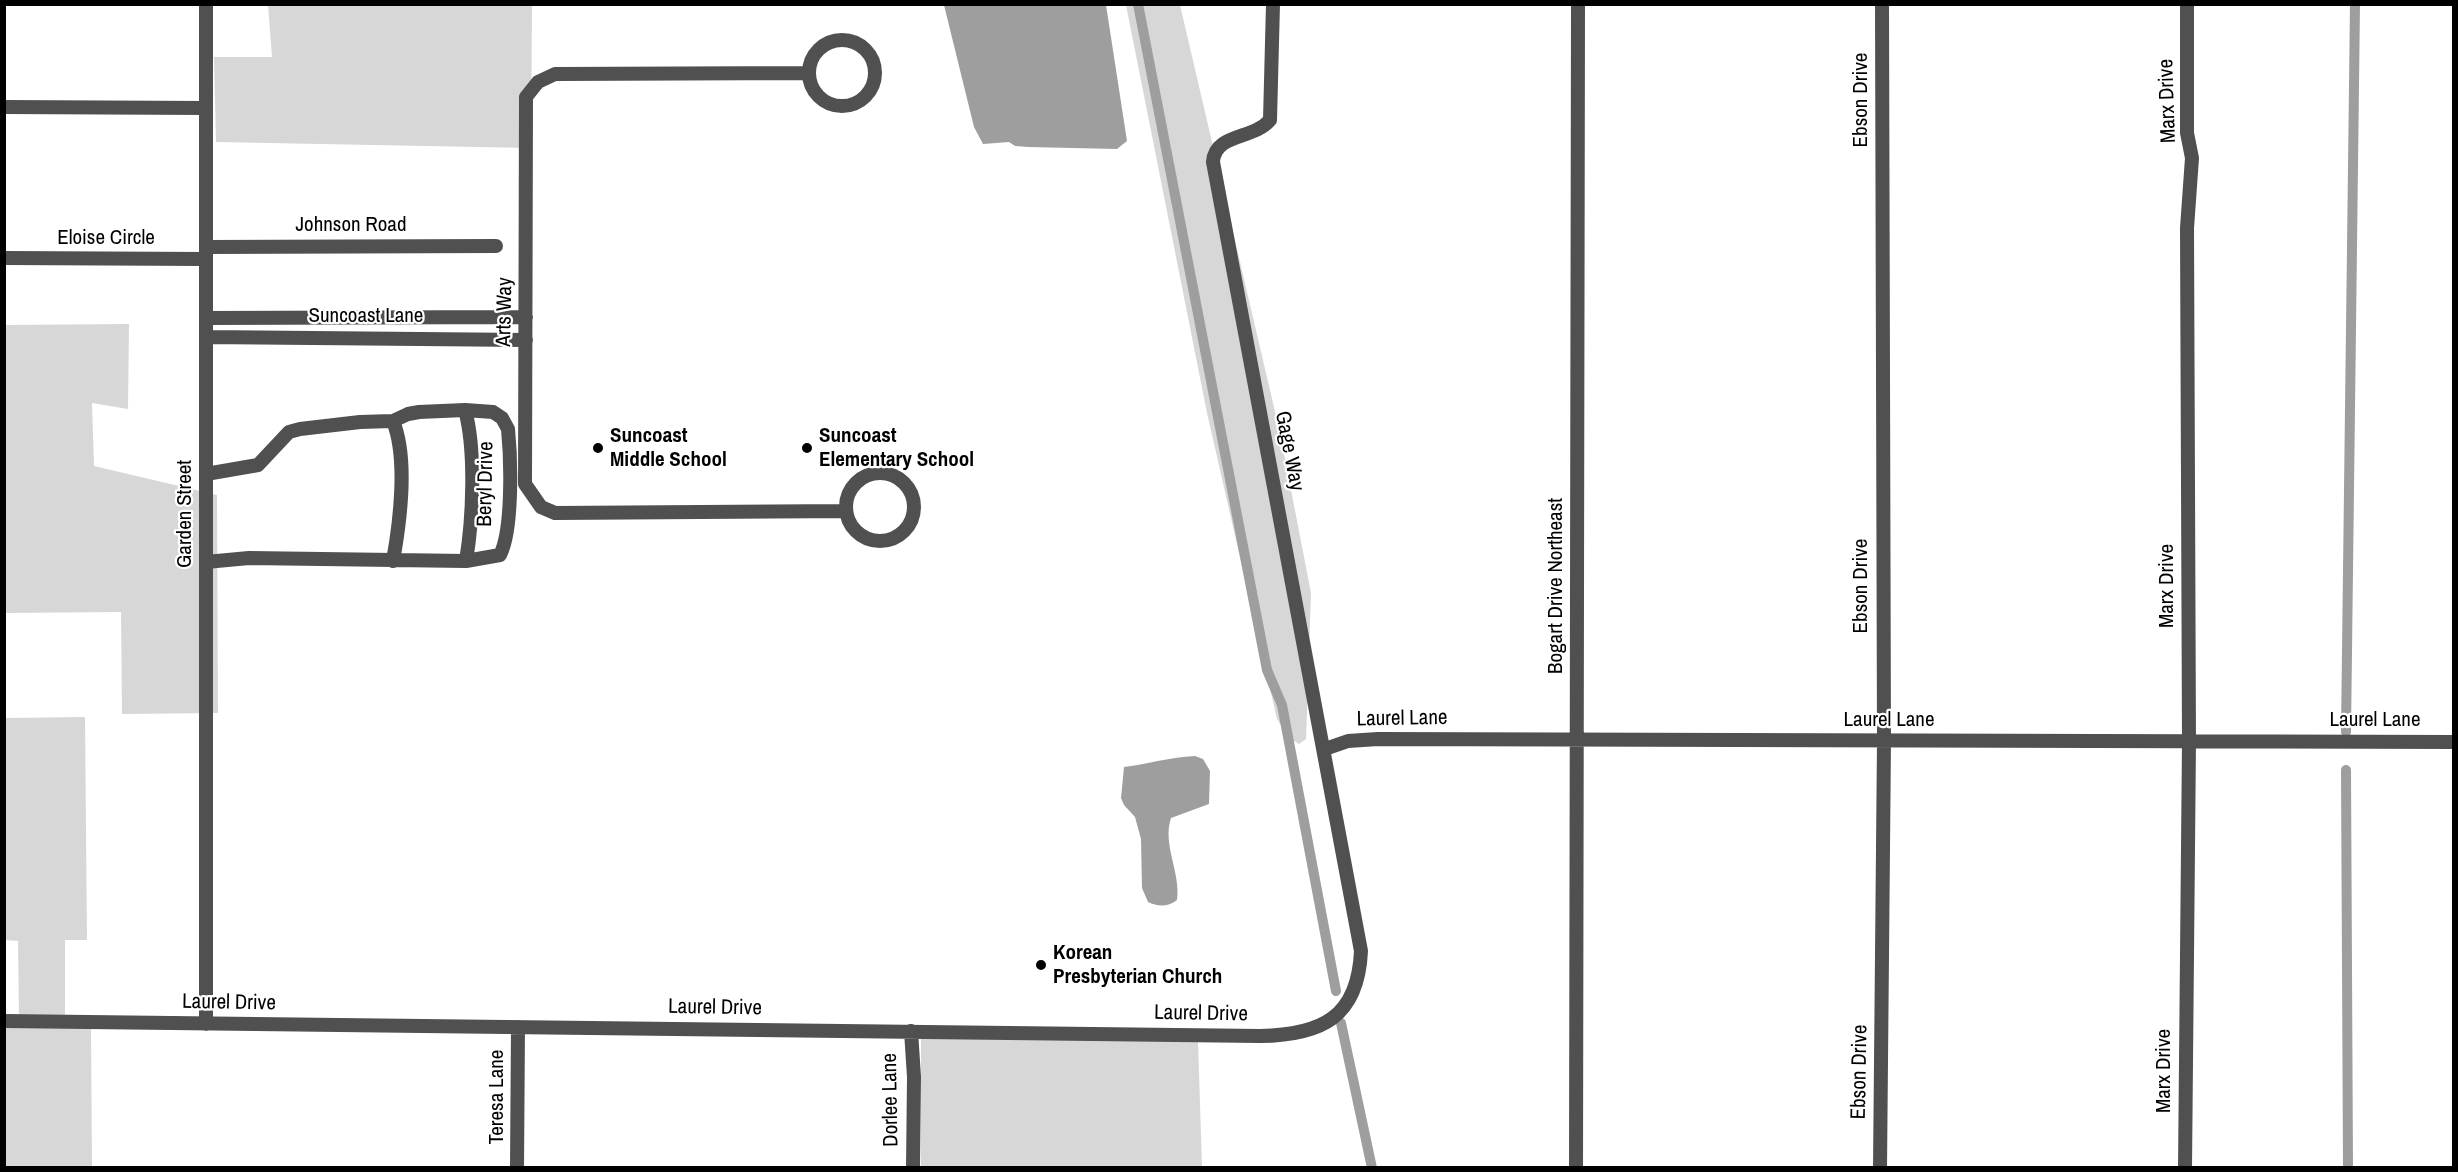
<!DOCTYPE html>
<style>
body{margin:0}
#map{position:relative;width:2458px;height:1172px;overflow:hidden;background:#fff;font-family:"Archivo Narrow",sans-serif}
canvas{display:block}
.frame{position:absolute;inset:0;border:6px solid #000;pointer-events:none}
</style>
<div id="map">
<canvas width="2458" height="1172"></canvas>
<div class="frame"></div>
</div>
<script>
const ctx = document.querySelector('canvas').getContext('2d');
ctx.lineJoin = 'round';
function fillPath(path, color) {
  ctx.fillStyle = color;
  ctx.fill(path, 'evenodd');
}
function strokePath(path, color, width, dash) {
  ctx.strokeStyle = color;
  ctx.lineWidth = width;
  ctx.lineCap = dash ? 'butt' : 'round';
  ctx.setLineDash(dash || []);
  ctx.stroke(path);
}
function drawText(font, color, halo, rows, align = 'center') {
  ctx.font = font + ' "Archivo Narrow",sans-serif';
  ctx.lineWidth = 4.5;
  ctx.setLineDash([]);
  ctx.textBaseline = 'middle';
  ctx.strokeStyle = halo;
  ctx.fillStyle = color;
  for (const [text, x, y, turn = 0] of rows) {
    ctx.save();
    ctx.translate(x, y);
    ctx.rotate((+turn || 0) * Math.PI / 180);
    ctx.textAlign = isNaN(turn) ? turn : align;
    if (halo) ctx.strokeText(text, 0, 0);
    ctx.fillText(text, 0, 0);
    ctx.restore();
  }
}
fillPath(new Path2D(`
 M268 5H532L531 148 216 142 214 57H272Z
 M1126 5H1180L1280 433 1311 593 1306 739 1299 744 1288 737 1277 719 1262 654 1207 413Z
 M129 324 128 409 92 403 94 466 217 495 218 713 122 714 121 612 5 613 4 325Z
 M85 717 87 940H65V1016H19L18 941 4 940V718Z
 M5 1027 91 1028 92 1167 5 1168Z
 M921 1037 1198 1041 1202 1167H921Z`), '#d7d7d7');
fillPath(new Path2D(`
 M944 5H1106L1127 141 1117 149 1028 147 1015 146 1009 142 983 144 974 127Z
 M1195 756 1203 759 1210 771 1209 804 1171 818C1162 844 1181 873 1177 900 1168 907 1158 907 1148 902L1142 888 1141 839 1135 817 1124 805 1121 798 1124 767C1148 764 1170 757 1195 756Z`), '#9e9e9e');
strokePath(new Path2D(`
 M1138 4 1267 670 1282 705 1336 991
 M2346 732 2355 4
 M2346 770 2348 1168
 M1341 1023 1372 1168`), '#9e9e9e', 10);
strokePath(new Path2D(`
 M809 73a33 33 0 1 1 66 0a33 33 0 1 1-66 0Z
 M808 73 555 74 538 82 526 97 525 484 541 507 555 513 846 511
 M4 107 206 108
 M206 247 496 246
 M4 258 206 259
 M206 318 526 317
 M206 337 526 340
 M465 410C476 450 473 519 466 561
 M393 421C408 458 400 522 393 561
 M846 507a34 34 0 1 1 68 0a34 34 0 1 1-68 0Z
 M206 474 258 465 289 432 300 429 360 422 393 421 408 414 419 412 465 410 493 412 502 418 508 429C511 459 513 530 500 555L466 561 249 558 206 562
 M1325 749 1348 741 1378 739 2454 742
 M4 1021 1260 1036C1321 1035 1358 1018 1361 951L1213 162C1215 133 1253 140 1270 120L1273 4
 M206 1024V4
 M911 1031 914 1077 913 1168
 M517 1168 518 1027
 M1576 1168 1578 4
 M1880 1168 1884 741 1882 4
 M2185 1168 2189 741 2187 228 2192 158 2187 133V4`), '#505050', 14);
for (const [x, y, r, color] of [
 [598,448,6,"#000"],
 [807,448,6,"#000"],
 [1041,965,6,"#000"]
]) {
  const dot = new Path2D();
  dot.arc(x, y, r, 0, 2 * Math.PI);
  ctx.fillStyle = color;
  ctx.fill(dot);
  strokePath(dot, '#fff', 2);
}
drawText('21px', '#000', '#fff', [
 ["Ebson Drive",1861,100,-90],
 ["Marx Drive",2168,101,-92],
 ["Johnson Road",351,225],
 ["Eloise Circle",106,238],
 ["Arts Way",505,312,-89],
 ["Suncoast Lane",366,316],
 ["Gage Way",1289,451,79],
 ["Beryl Drive",486,484,-89],
 ["Garden Street",185,514,-90],
 ["Bogart Drive Northeast",1556,586,-90],
 ["Ebson Drive",1861,586,-90],
 ["Marx Drive",2167,586,-90],
 ["Laurel Lane",1402,719,-1],
 ["Laurel Lane",1889,720],
 ["Laurel Lane",2375,720],
 ["Laurel Drive",229,1003,1],
 ["Laurel Drive",715,1008,1],
 ["Laurel Drive",1201,1014,1],
 ["Marx Drive",2164,1071,-90],
 ["Ebson Drive",1860,1072,-89],
 ["Teresa Lane",497,1097,-90],
 ["Dorlee Lane",891,1100,-91]
]);
drawText('bold 21px', '#000', '#fff', [
 ["Suncoast",610,436],
 ["Middle School",610,460],
 ["Suncoast",819,436],
 ["Elementary School",819,460],
 ["Korean",1053,953],
 ["Presbyterian Church",1053,977]
], 'left');
</script>
